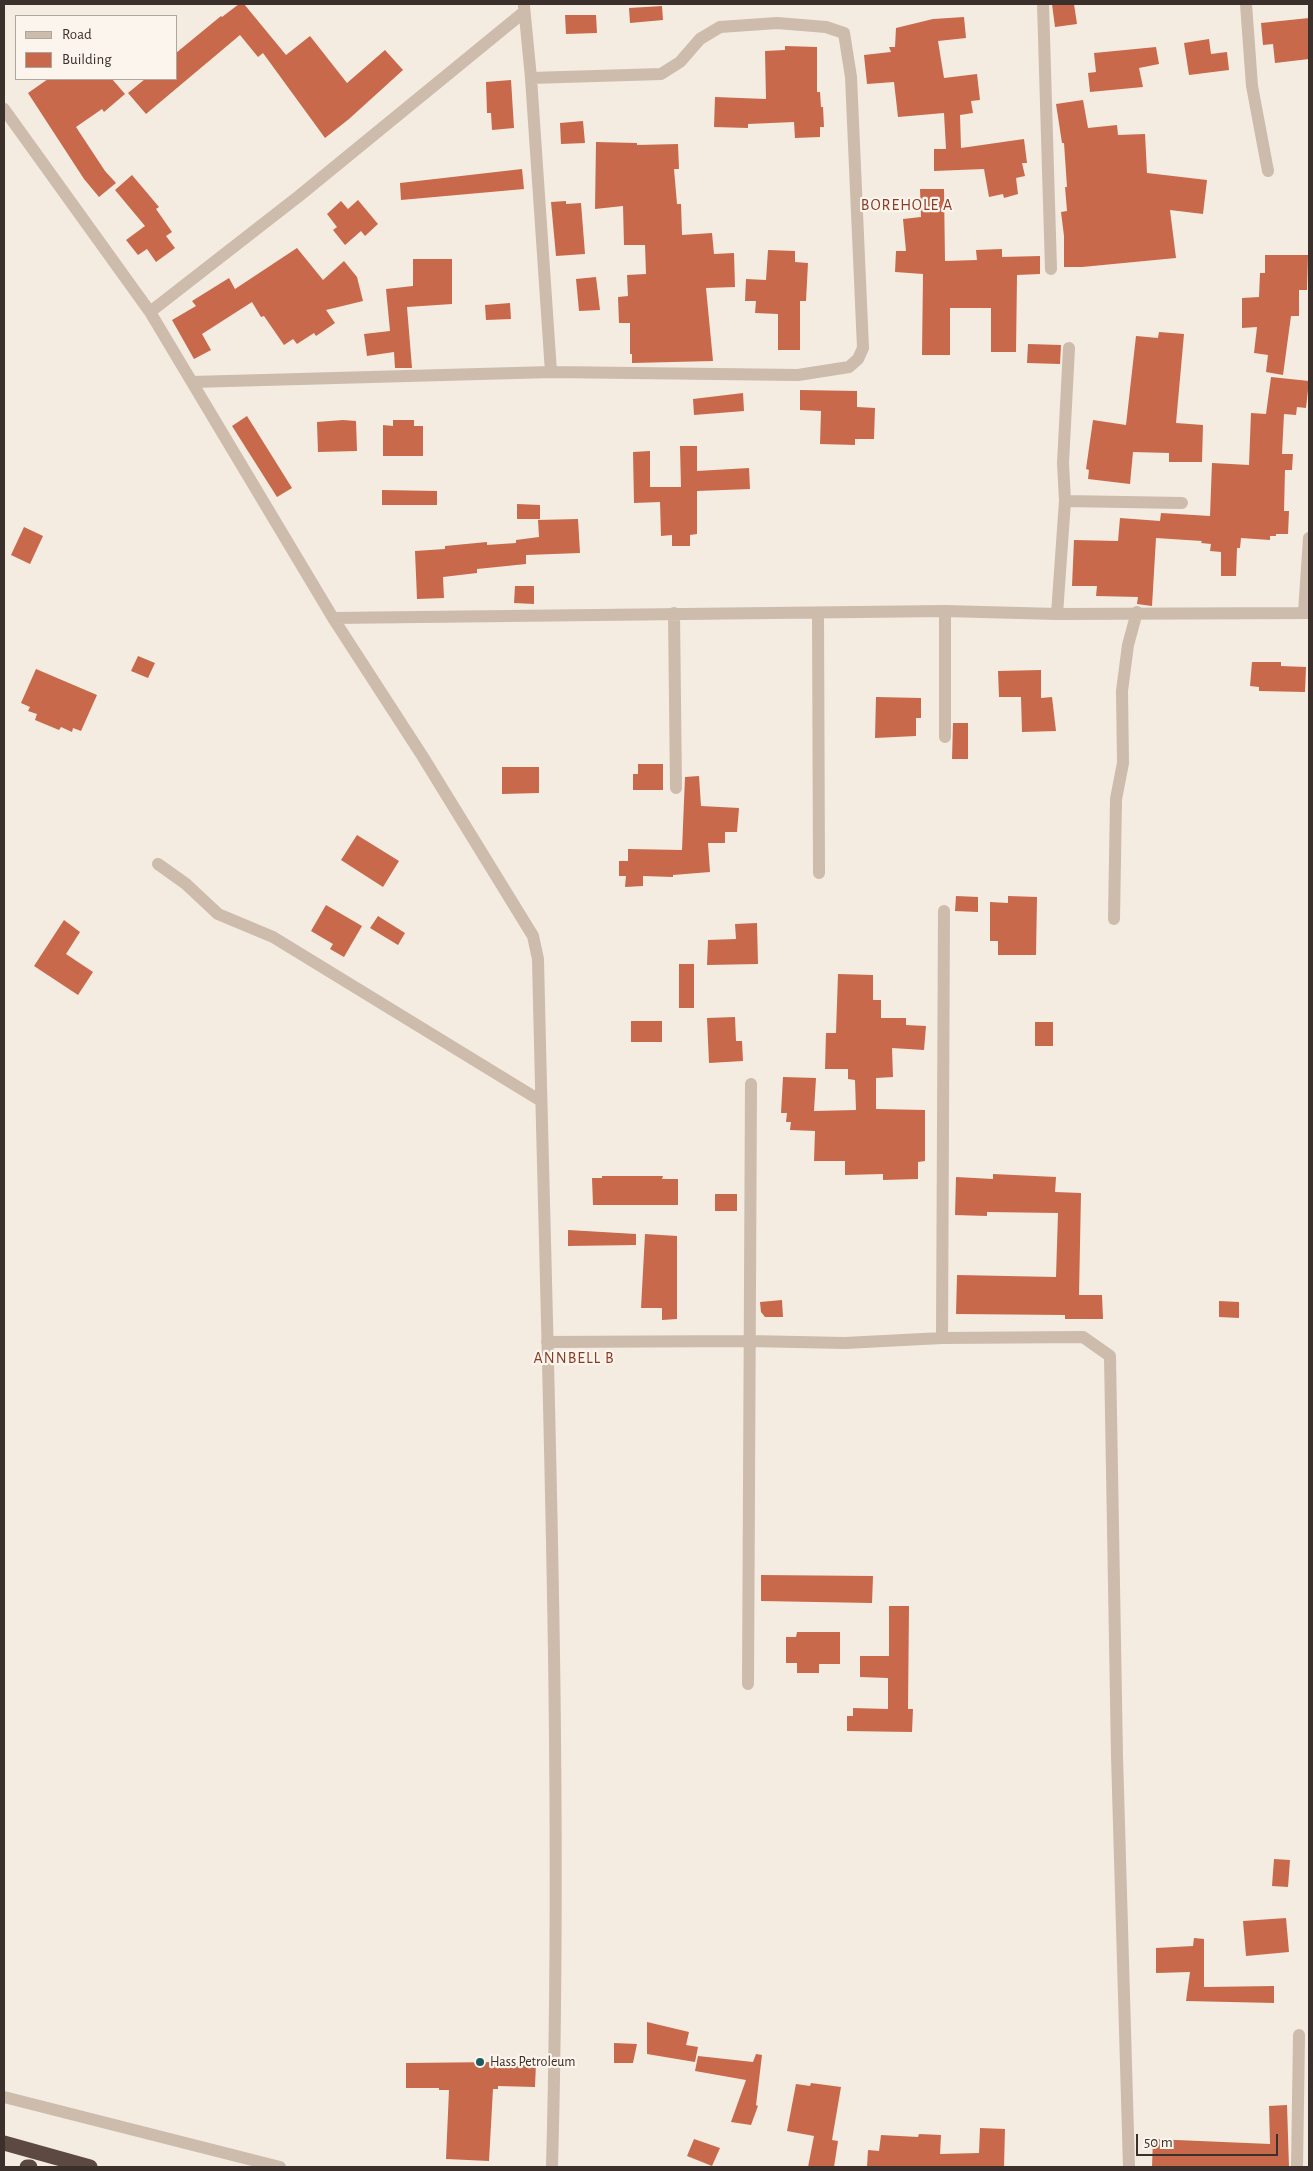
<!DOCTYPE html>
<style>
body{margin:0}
#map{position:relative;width:1313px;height:2171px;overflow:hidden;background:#f4ebe1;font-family:"Alegreya Sans",sans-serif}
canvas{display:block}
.frame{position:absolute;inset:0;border:5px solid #3b302b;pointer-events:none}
.legend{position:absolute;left:15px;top:15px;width:162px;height:65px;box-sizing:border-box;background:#fbf5ee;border:1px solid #aea6a0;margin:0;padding:6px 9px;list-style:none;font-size:15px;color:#3b302b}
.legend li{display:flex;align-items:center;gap:10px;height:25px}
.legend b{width:25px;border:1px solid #aea6a0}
.scale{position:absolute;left:1136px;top:2134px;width:142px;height:22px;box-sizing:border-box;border:2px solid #3b302b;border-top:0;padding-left:6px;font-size:15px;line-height:18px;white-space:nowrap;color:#3b302b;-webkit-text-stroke:4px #fbf5ee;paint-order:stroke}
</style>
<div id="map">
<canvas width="1313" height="2171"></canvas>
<div class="frame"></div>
<ul class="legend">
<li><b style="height:6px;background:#cdbbac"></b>Road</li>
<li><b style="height:14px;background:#c8694b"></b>Building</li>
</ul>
<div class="scale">50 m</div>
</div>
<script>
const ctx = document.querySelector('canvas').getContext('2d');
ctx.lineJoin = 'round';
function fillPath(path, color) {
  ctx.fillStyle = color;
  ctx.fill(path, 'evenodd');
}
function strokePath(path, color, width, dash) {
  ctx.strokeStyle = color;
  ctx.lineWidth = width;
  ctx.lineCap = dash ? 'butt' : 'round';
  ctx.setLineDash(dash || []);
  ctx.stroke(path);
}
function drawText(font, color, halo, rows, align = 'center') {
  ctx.font = font + ' "Alegreya Sans",sans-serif';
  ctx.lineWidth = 4.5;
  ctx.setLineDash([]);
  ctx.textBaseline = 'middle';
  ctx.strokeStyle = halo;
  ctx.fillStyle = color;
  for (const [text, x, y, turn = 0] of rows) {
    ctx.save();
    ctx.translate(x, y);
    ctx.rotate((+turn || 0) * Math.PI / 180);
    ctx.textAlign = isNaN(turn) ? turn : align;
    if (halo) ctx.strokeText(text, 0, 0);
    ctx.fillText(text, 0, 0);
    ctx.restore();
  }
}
fillPath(new Path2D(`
 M239 4H244L286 55 310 36 347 83 385 50 403 70 349 119 325 138 263 53 258 57 240 35 146 114 128 93 145 79H176V53L221 16 222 17Z
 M1052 4H1074L1077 24 1055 27Z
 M662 6 663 20 630 23 629 8Z
 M565 15H596L597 33 566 34Z
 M964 17 966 38 938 41 944 78 977 74 980 100 971 101 973 113 960 115 961 148 1024 139 1027 163H1022L1025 176 1016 178 1018 194 1004 198 1003 194 989 197 984 169 934 171V149H946L944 113 898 117 894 82 867 84 864 55 891 52 889 47H895L896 28 933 19Z
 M1309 18V59L1275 63 1273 44 1263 45 1261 23Z
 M1209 39 1211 54 1227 52 1229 70 1189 75 1184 43Z
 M785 46 817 47V92H820L821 107H823L824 127H820V137L795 138 794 122 748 124V128L714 127 715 97 766 99 765 51 785 50Z
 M1156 47 1159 64 1139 68 1143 87 1090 92 1088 73 1096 72 1094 53Z
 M48 79H112L125 94 104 112 102 109 76 127 105 171 116 183 99 197 84 179 28 93Z
 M511 80 514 128 492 130 491 113H487L486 82Z
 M1083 100 1088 128 1117 125 1118 135 1145 134 1147 173 1207 180 1203 214 1170 210 1176 258 1082 267H1064V236L1061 212 1067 211 1065 187H1067L1064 143H1062L1056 104Z
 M583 121 585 143 561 144 560 123Z
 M596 142 637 143V145L678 144 679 169H674L677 204H681L682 235 712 233 714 254 734 253 735 287 706 288 713 361 632 363V354H630V323H619L618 297 628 296 627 275 646 274 645 245H624L623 206 595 209Z
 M522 169 524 189 401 200 400 183Z
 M132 175 159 207 156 209 172 232 166 236 175 248 156 262 147 249 138 255 126 240 145 226 115 190Z
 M920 189H944L945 261 977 260 976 250 1002 249V257L1040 256V274L1017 275 1016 352H991V308H950V355H922L923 274 895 272 896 251H906L903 219 921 217Z
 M358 200 378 224 365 236 361 231 345 245 333 230 337 227 327 214 341 201 348 209Z
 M566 201V204L581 203 585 254 556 256 551 202Z
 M297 248 323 280 344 261 357 277 363 301 326 310 335 323 316 336 314 333 297 344 293 339 284 345 264 316 261 317 252 302 202 334 211 350 194 359 172 320 196 306 192 301 229 278 235 289Z
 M768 250 795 251V262L808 263 806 301H800V350H778V314L755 313 756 301H745L746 279 766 280Z
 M1265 255H1308L1307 290H1299V316H1291L1283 375 1266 372 1268 355 1254 353 1257 327 1242 328V298L1259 297 1260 273H1265Z
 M413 259H452V304L407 307 412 368H395L394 352 367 356 364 334 390 331 386 289 413 286Z
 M596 277 600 310 579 311 576 279Z
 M510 303 511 319 486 320 485 305Z
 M1159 332 1184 334 1176 423 1203 425 1202 462H1169V453L1133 452 1130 484 1088 479 1089 470 1086 469 1093 420 1126 425 1136 336 1158 338Z
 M1028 344 1061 345 1060 364 1027 363Z
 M1271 377 1309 381 1306 408 1297 407 1296 415 1284 414 1282 454H1293L1292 470H1285L1284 511H1289L1288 534H1276V536H1270V540L1241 538 1240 548H1237L1236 576H1221V552L1210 551 1211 544 1201 543 1202 541 1156 538 1152 606 1137 604 1138 597 1096 596 1097 586H1072L1074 540 1118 541 1120 518 1160 521 1161 513 1210 516 1212 463 1249 465 1251 413 1266 414Z
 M800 390 857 391V407L875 408 874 439H855V445L820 444 821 411 800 410Z
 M743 393 744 411 694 415 693 399Z
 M247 416 292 488 277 497 232 426Z
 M343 420 356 421 357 451 318 452 317 422Z
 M393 420H414V426H423V456H383V425L393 426Z
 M680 446H697V471L749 468 750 489 697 491V534L690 535V546H672V535L661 536 660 502 634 503 633 452 650 451V487H681Z
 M382 490 437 491V505H382Z
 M517 504 540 505V519H517Z
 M578 519 580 553 526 555V564L477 569V573L443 577 444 598 417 599 415 551 445 549V546L487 542V545L516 543V540L539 537 538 520Z
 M24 527 43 536 30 564 11 555Z
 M515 586H534V604L514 603Z
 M138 656 155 663 148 678 131 671Z
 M1252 662H1281V666L1306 667 1305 692 1259 691V687L1250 686Z
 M36 669 97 695 81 731 73 728 72 732 61 727 59 730 35 720 37 714 28 711 30 707 21 703Z
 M1041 670V698L1052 697 1056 731 1022 732 1021 697H999L998 671Z
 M876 697 921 698V718H916V736L875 738Z
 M953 723H968V759H952Z
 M638 764H663V790H633V774H638Z
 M502 767H539V793L502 794Z
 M699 776 701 806 739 808 737 832H725V843H708L710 872 673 875V877L643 876V886L625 887 626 876H619V861H628V849L682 850 685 777Z
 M357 835 399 861 383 887 341 860Z
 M956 896 978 897V912L955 911Z
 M1008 896 1037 897 1036 955H998V941H990V902L1008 903Z
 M326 905 362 926 344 957 330 949 333 944 311 931Z
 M378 916 405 933 398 945 370 928Z
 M64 920 80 932 66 954 93 972 78 995 34 966Z
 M757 923 758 964 707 965 708 940 736 939 735 924Z
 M679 964H694V1008H679Z
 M838 974 873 975V1000H881V1018H906V1025L926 1026 924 1050 892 1048 893 1077 876 1078V1109L925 1110V1161L918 1162V1179L883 1180V1174L845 1175V1161H814L815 1131 790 1130 791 1122H786L787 1113H781L783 1077 816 1078 814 1111 856 1110 855 1080 848 1079V1069H825L826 1033H836Z
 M735 1017 736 1041H742L743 1061 709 1063 707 1018Z
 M631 1021H662V1042H631Z
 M1035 1022H1053V1046H1035Z
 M993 1174 1056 1177 1055 1192 1081 1193 1079 1295H1102L1103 1319H1065V1315L956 1314 957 1275 1056 1277 1058 1213 987 1212V1216L955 1215 956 1177 993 1179Z
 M602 1176H663L662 1179H678V1205H593L592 1178H602Z
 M715 1194H737V1211H715Z
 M568 1230 636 1234V1245L568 1246Z
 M645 1234 677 1236V1319L662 1320V1308H641Z
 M782 1300 783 1317H765L761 1312 760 1302Z
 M1219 1301 1239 1302V1318L1219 1317Z
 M761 1575 873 1576 872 1603 761 1601Z
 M889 1606H909L908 1709H913L912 1732 847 1731V1716H853V1708L888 1709V1678L860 1677V1656H889Z
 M797 1632H840V1664H819V1673H797V1663H786V1637H796Z
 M1274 1859 1290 1860 1288 1887 1272 1886Z
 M1286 1918 1289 1952 1246 1956 1243 1921Z
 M1194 1938 1204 1939V1987L1274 1986V2003L1186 2001 1190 1972 1156 1973V1948L1193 1946Z
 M647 2022 689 2032 686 2045 698 2047 695 2062 647 2054Z
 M614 2043 637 2044 633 2063H614Z
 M756 2054 762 2055 756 2105 758 2106 751 2125 731 2122 746 2080 695 2071 698 2056 753 2062Z
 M498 2062 536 2063 535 2087 498 2086V2089H493L489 2161 446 2159 449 2090H439V2088H406V2063Z
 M811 2083 841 2087 832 2140 838 2141 834 2167H808L814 2136 787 2131 796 2084 810 2086Z
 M1287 2105 1289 2167H1152L1153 2139 1270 2144 1269 2106Z
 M980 2128 1005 2129 1004 2167H867L868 2150 879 2151 881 2135 918 2137 919 2134 941 2135 940 2154 979 2153Z
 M694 2139 720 2148 712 2166 687 2156Z`), '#c8694b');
strokePath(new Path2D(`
 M1043 4 1051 269
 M1246 4 1252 86 1268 171
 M524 6 531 78 551 372
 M4 109 150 312 333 618 423 757 533 936 538 959C547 1362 563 1765 552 2167
 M150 312 299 196 524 12
 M192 382 551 372 798 375 849 367 858 359 863 348 851 77 844 33 826 27 777 23 720 27 700 39 680 62 661 74 531 78
 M1065 501 1182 503
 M674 613 676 788
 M818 613 819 873
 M1304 613 1309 538
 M1057 614 1065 501 1063 463 1069 348
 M333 618 945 611 1057 614 1309 613
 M945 737V611
 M158 864 186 884 218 914 273 937 541 1101
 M1114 919 1116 799 1123 763 1122 691 1128 645 1137 612
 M942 1338 944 911
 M547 1342 749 1341 845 1343 942 1338 1083 1337 1110 1356 1117 1756 1129 2167
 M748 1684 751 1084
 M4 2097 280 2167
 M1297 2167 1299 2035`), '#cdbbac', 12);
strokePath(new Path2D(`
 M4 2143 90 2167
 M27 2167H30`), '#5c4a42', 15);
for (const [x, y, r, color] of [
 [480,2062,5,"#1f5a5e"]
]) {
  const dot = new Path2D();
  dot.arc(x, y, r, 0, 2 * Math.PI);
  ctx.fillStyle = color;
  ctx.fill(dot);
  strokePath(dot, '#fbf5ee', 2);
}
drawText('14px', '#3b302b', '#fbf5ee', [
 ["Hass Petroleum",490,2062]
], 'left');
ctx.letterSpacing = '1px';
drawText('16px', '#8c3b22', '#fbf5ee', [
 ["BOREHOLE A",907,205],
 ["ANNBELL B",574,1358]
]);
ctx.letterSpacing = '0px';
</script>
